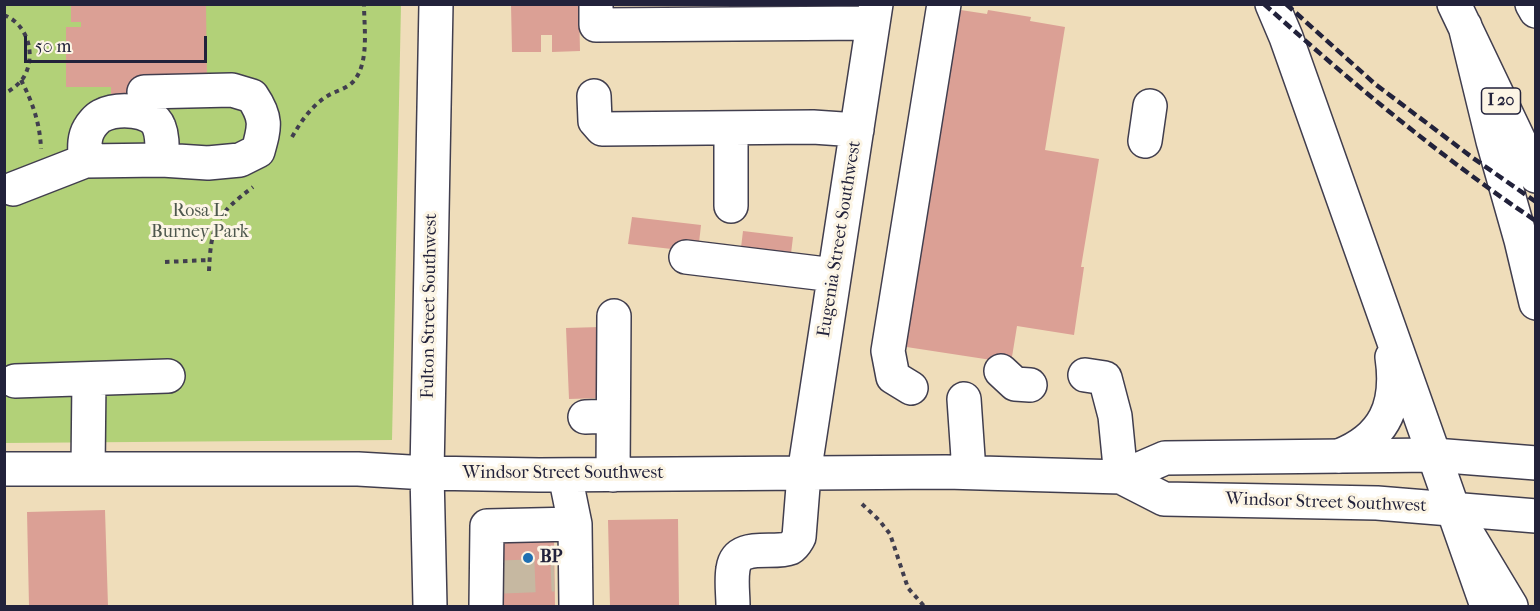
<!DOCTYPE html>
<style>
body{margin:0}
#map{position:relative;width:1540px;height:611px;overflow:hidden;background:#efddba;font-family:"IM FELL French Canon",serif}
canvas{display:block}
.frame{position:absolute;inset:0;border:6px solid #22223b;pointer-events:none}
.scale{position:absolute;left:24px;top:36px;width:183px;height:27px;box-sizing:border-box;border:3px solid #22223b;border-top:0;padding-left:8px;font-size:18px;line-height:21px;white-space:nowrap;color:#22223b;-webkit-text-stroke:4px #fcf5e5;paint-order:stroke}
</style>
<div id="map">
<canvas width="1540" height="611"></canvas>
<div class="frame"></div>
<div class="scale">50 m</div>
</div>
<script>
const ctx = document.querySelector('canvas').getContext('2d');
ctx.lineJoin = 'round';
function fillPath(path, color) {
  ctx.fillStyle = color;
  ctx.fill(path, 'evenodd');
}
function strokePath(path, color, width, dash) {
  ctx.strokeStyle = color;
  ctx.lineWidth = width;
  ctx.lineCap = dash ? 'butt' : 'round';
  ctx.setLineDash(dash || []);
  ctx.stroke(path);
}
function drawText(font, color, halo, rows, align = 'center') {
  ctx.font = font + ' "IM FELL French Canon",serif';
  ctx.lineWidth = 6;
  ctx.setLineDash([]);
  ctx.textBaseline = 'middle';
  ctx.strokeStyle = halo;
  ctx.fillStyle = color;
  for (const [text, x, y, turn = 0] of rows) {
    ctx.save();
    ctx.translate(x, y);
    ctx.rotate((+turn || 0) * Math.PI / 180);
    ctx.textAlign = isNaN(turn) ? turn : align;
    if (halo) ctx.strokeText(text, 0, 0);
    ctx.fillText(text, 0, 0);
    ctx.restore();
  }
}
fillPath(new Path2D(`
 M4 5H401L392 440 5 443Z`), '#b2d178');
fillPath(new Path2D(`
 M71 4H206L207 82 135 102 111 103V87H66V27H81V22H71Z
 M511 4H579L580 51 552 52V35H541V52H512Z
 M954 9 987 14 988 10 1031 17 1030 21 1065 27 1045 150 1099 159 1081 267H1084L1074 335 1017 326 1011 363 900 346Z
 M632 217 701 225 698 252 628 244Z
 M743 231 793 237 790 262 740 256Z
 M600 327 602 398 569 399 566 328Z
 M105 510 108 606H29L27 512Z
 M678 519 679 606H610L608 520Z
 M554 539 555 606H503L501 540Z`), '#dba095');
strokePath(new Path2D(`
 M502 577 554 575`), '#c6b8a1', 33, [33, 16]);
const minor = new Path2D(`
 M596 4V25L873 23
 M594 96 595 121 602 129 813 127 857 130
 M731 128V206
 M1145 141 1150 106
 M85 161C85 151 83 139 89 129 91 125 97 118 101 116 117 108 152 108 159 127 163 137 162 149 162 160
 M13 189 85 161 162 160 208 163 240 160 258 151C265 126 267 118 252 96L232 90 144 92
 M686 257 834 275
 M1001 371 1015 384 1030 385
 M1085 375 1105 378 1115 416 1121 477
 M15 381 168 376
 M911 388 893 377 888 351 944 4
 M964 399 969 472
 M585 417 613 416
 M4 469H358L427 473 539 475 946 472 1121 477 1165 458 1434 455 1536 463
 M88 469 89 379
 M565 475 575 524 576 606
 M613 475 614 316
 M1121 477 1164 499 1377 503 1536 516
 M430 606 427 473 436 4
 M486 606 487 526 575 524
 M733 606C733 594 731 581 733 569 737 541 773 555 790 548 795 545 796 542 799 537L804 474 876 4`);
const major = new Path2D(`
 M1434 455 1487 606`);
const highway = new Path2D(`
 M1272 4 1286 37 1434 455
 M1454 4 1536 176
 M1532 4 1536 11
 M1465 26 1493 141 1521 240 1536 303
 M1339 456C1385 438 1399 405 1392 357
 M1452 508 1511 606`);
strokePath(minor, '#413e4e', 36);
strokePath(major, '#413e4e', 36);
strokePath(highway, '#413e4e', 36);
strokePath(new Path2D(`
 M4 15C27 24 36 53 25 75 21 83 13 89 4 94
 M21 80C33 103 40 124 41 149
 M292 137C302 120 312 105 329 95 338 90 350 88 356 78 369 59 364 26 364 4
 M165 262 209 260
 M209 271C211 225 216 215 253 187
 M862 504 879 520 890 534 908 588 924 606`), '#413e4e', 4, [4.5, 4.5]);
strokePath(minor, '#fff', 33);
strokePath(major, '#fff', 33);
strokePath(highway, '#fff', 33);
strokePath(new Path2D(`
 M1264 4C1351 82 1439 156 1536 221
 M1286 4 1375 84 1473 158 1536 202`), '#22223b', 4.5, [9, 4.5]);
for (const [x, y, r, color] of [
 [528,558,6,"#1f6fb2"]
]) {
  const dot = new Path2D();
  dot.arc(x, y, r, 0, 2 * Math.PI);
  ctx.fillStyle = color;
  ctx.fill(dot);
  strokePath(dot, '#fcf5e5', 2);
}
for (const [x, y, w] of [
 [1501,101,39]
]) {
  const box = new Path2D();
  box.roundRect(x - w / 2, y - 13, w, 26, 4.5);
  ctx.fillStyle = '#fcf5e5';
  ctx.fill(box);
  strokePath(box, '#22223b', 1.5);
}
drawText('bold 16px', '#22223b', null, [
 ["I 20",1501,101]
]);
drawText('18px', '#4d574d', '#fcf5e5', [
 ["Rosa L.",200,212],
 ["Burney Park",200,233]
]);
drawText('18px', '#22223b', '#fcf5e5', [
 ["Eugenia Street Southwest",840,239,-81],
 ["Fulton Street Southwest",430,306,-89],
 ["Windsor Street Southwest",563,474],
 ["Windsor Street Southwest",1326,503,2]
]);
drawText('bold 18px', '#22223b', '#fcf5e5', [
 ["BP",540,558]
], 'left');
</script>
